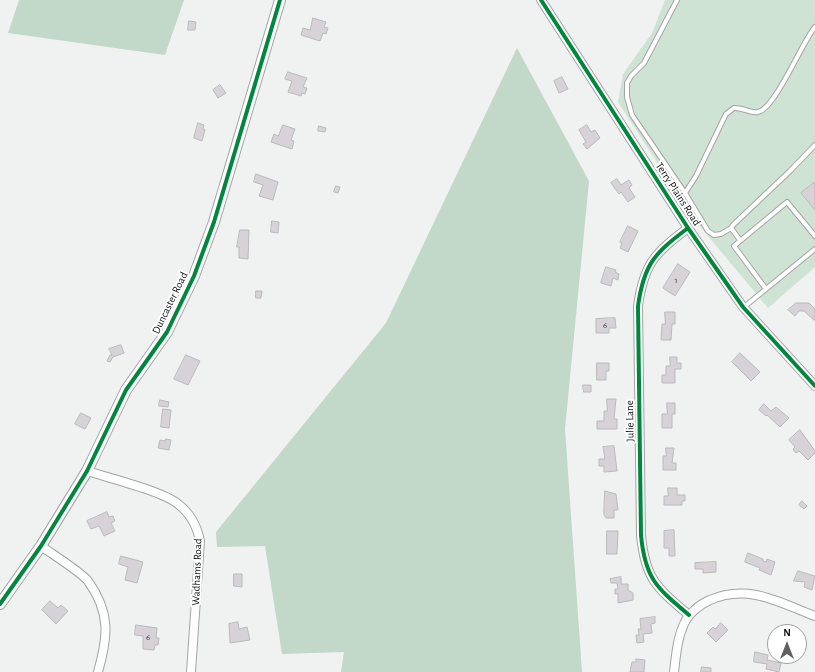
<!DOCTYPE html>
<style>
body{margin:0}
#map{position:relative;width:815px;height:672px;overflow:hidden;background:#eff2f0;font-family:"Alegreya Sans",sans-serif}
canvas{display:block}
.north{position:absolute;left:767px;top:624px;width:40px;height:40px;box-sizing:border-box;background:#fff;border:1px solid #a0a1a1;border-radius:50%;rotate:0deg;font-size:11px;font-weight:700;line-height:16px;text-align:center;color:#121413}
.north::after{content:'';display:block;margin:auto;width:14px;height:18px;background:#5f6260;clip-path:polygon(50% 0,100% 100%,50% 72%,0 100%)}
</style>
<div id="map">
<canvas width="815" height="672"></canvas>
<div class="north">N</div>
</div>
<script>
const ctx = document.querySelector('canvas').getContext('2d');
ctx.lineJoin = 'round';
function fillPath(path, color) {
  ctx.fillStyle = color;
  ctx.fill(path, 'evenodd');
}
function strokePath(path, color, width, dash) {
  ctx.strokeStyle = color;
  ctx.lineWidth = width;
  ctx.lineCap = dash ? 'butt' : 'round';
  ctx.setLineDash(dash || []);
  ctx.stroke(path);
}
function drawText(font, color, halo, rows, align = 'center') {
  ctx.font = font + ' "Alegreya Sans",sans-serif';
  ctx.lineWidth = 4;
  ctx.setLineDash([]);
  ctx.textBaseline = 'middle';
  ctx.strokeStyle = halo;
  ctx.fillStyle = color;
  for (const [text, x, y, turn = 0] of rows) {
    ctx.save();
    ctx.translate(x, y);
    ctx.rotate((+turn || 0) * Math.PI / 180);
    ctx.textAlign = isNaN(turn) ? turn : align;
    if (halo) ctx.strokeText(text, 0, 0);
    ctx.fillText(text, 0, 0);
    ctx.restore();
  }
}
fillPath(new Path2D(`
 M665 0H815V267L768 308 693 218 618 102 623 74 652 33Z`), '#cfe3d4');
fillPath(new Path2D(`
 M19 0H184L165 55 8 33Z
 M517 48 589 181 565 429 582 672H341L344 652 282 654 265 546 217 547 216 532 386 323Z`), '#c2d8c8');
const building = new Path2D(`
 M313 18 326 22 324 27 328 28 326 34 323 33 320 41 301 35 303 28 310 30Z
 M189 21 196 22 195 30H188Z
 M288 72 307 78 303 87 307 88 305 94 302 93 301 96 288 92 292 81 285 79Z
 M562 77 568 89 559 93 554 81Z
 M220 85 226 93 218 98 213 90Z
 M198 123 204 125 203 129 205 130 202 141 194 138Z
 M283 125 295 129 291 140 294 141 292 149 271 142 274 134 278 136Z
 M587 125 591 132 595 130 600 138 587 149 583 144 586 142 579 130Z
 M319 126 326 128 325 132 318 131Z
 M256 174 278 182 273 200 259 196 263 185 254 182Z
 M617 179 621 185 629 180 632 185 629 188 635 197 628 202 621 192 619 194 611 183Z
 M815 182V210L801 193Z
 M336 186 340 187 338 193 334 192Z
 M272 221 279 222 278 233 271 232Z
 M628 226 638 231 628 252 620 248 622 243 620 242Z
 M240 230H249L248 259 239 258V247H237Z
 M678 264 690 272 675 296 663 288Z
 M606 267 616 270 615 272 619 274 618 280 613 278 611 286 601 283Z
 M256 291H262L261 298H256Z
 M796 303H809L815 309V321L804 311H799L795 316 788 310Z
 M665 312H675V324H672L671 340H661L662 324H665Z
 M615 318 616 328H609V333H596V319Z
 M121 345 124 353 113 357 110 362 107 361 110 355H112L109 349Z
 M740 353 760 372 751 381 732 362Z
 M186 355 200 361 188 385 174 379Z
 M670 357H677V363H681V369H675V383H662V375H666V366H670Z
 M597 363H609V371H606V380H597Z
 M583 385H591V392H584Z
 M607 399H616L614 419H617V429H597V421H604V411H607Z
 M160 400 169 402 168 407 159 406Z
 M667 403H675V414H672V428H662V414H667Z
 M764 404 771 411 776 407 789 418 780 427 767 415 766 416 759 410Z
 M163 409 171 410 169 428 161 427Z
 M81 413 91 418 85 429 75 424Z
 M800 430 815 451V453L808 460 799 451 796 453 793 449 795 447 789 440Z
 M166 439 171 440 169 450 158 448 160 440 165 441Z
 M614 446 617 471 604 472V466H599V459H605L603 447Z
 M666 448H674L672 463H676V470H663V456H666Z
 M668 488H677V495H685V501H682V505H664V496H668Z
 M605 491 616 494 618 510H614V518H606L604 515Z
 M802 501 807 506 804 509 799 505Z
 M107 512 109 517 113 516 115 521 111 523 115 531 104 536 99 526 91 529 87 521Z
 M674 530 675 556H669V548H664V531Z
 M607 531H618L617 554H607Z
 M748 553 763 559V561L766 562 767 559 775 562 771 575 759 570 760 568 745 562Z
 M121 556 143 562 137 583 125 580 128 567 119 564Z
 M716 562V572L703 573V569H695V563Z
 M798 571 815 576 812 590 804 587 805 582 794 581Z
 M234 574H242V587L234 586Z
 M621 577V584H628V590L633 593V600L618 603V594H615V589H618L617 583H611L610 579Z
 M50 601 58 608 61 605 68 611 56 624 42 610Z
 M655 617V623L651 624 652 633 643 634 644 642 637 643 636 635H639L638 629H641L640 619Z
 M238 622 239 629 247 627 250 640 230 643 229 624Z
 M721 623 728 630 716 642 707 633 713 627 715 629Z
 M136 625 157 628 156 638H159L158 645H155L154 650 143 649V636L135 635Z
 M755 652 768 655 767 660 781 663 779 672 766 669 767 664 754 662Z
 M636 659 645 660 644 672H630L632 662H636Z
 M702 667 711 668V672H701Z`);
fillPath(building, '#d6d2d7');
strokePath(building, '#bababa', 1);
const service = new Path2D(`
 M677 0 644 63 631 76 627 83V97L632 115 685 193 708 231 714 235 721 234 731 228
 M685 193 696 176 726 114 734 108C742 107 751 114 758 112 775 109 802 42 815 27
 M740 240 731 228 733 225 790 171 815 145
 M766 289 734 246 787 202 815 236
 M744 307 815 249`);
const minor = new Path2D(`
 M541 0 688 228 743 307 815 386
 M688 228C655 253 644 263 638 306L641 535C645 579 657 588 689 615
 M87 471C109 478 162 491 178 504 190 513 197 526 200 541L191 672
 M41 546C52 554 81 572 88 581 111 613 108 637 98 672
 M674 672C676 656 677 639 684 624 688 614 700 604 710 600 748 583 780 603 815 616`);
const tertiary = new Path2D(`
 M0 604 41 546 87 471 126 390 167 332 194 276 214 222 280 0`);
strokePath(service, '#a3a5a4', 6);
strokePath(minor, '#a3a5a4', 10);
strokePath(tertiary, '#a3a5a4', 12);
strokePath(service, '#fdfdfd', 4);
strokePath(minor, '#fdfdfd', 8);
strokePath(tertiary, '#fdfdfd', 10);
strokePath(new Path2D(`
 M541 0 688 228 743 307 815 386
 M688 228C655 253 644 263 638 306L641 535C645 579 657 588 689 615
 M0 604 41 546 87 471 126 390 167 332 194 276 214 222 280 0`), '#00873e', 4);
drawText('9px', '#434444', null, [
 ["1",676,280],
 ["6",605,325],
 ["6",148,637]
]);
drawText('11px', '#121413', '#fff', [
 ["Terry Plains Road",678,194,57],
 ["Duncaster Road",170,303,-64],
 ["Julie Lane",630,421,-91],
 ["Wadhams Road",197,572,-88]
]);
</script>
